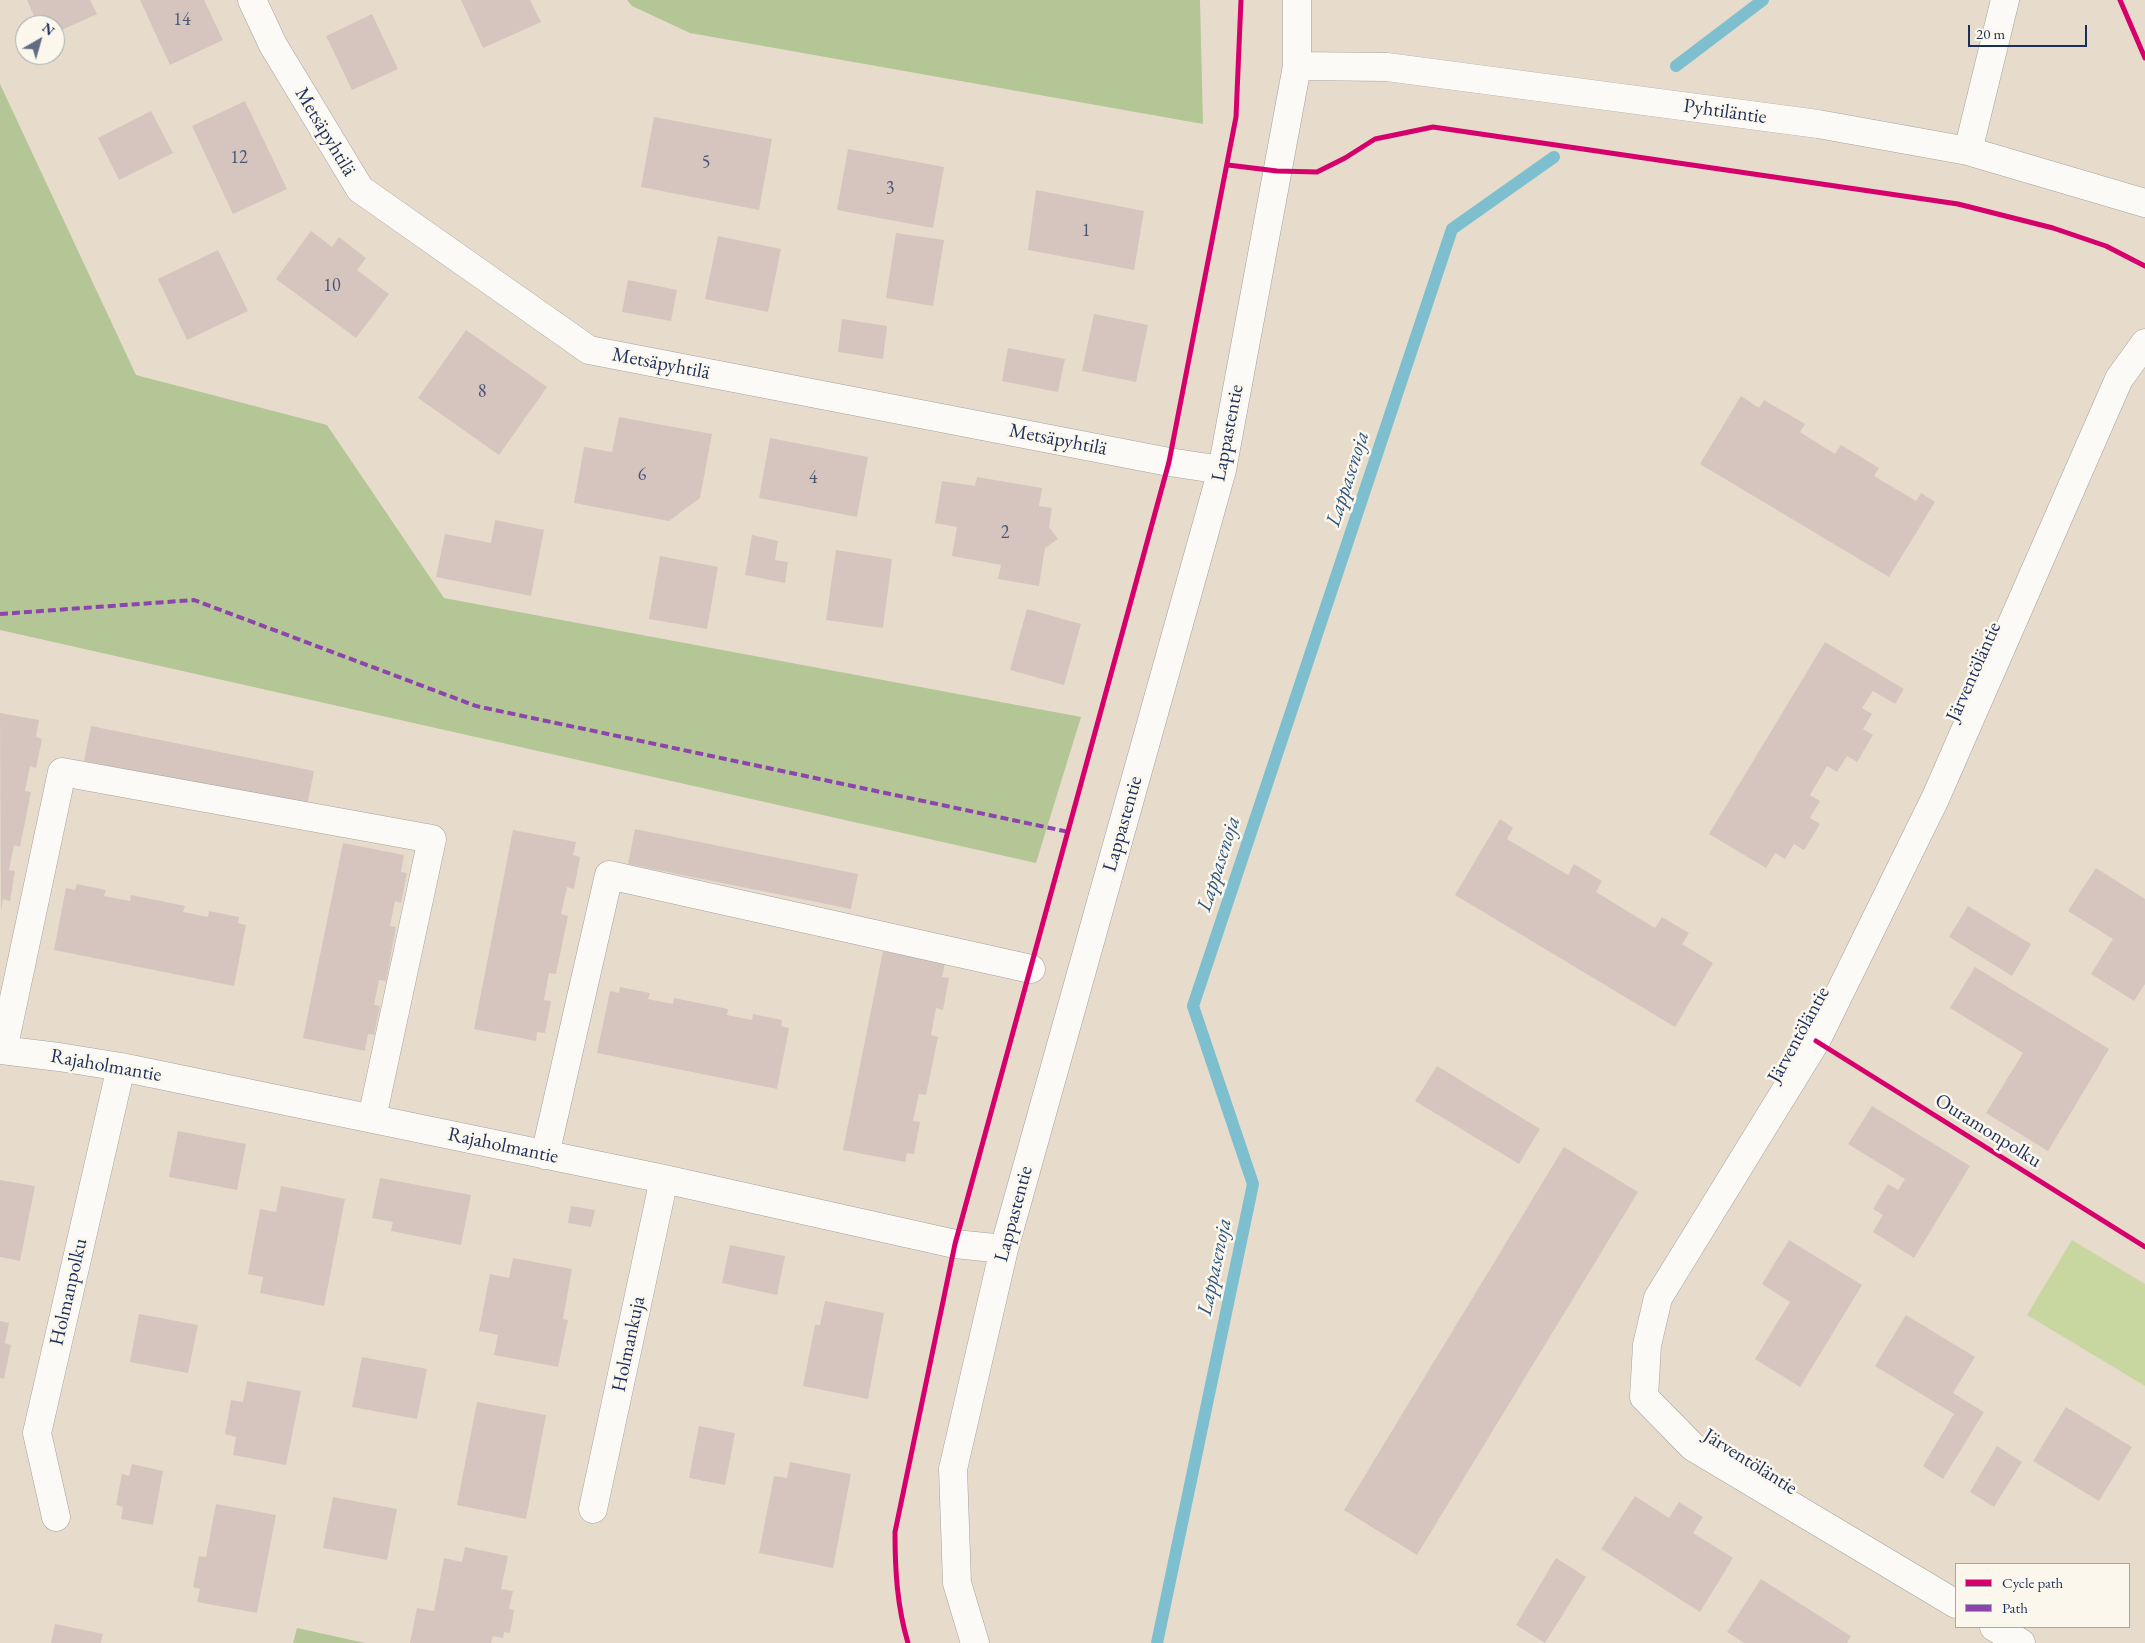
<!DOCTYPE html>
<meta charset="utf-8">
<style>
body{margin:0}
#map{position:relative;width:2145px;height:1643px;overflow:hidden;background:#e7dccc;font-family:"EB Garamond",serif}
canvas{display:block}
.legend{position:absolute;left:1955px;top:1563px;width:175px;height:65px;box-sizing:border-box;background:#fbf7ec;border:1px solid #a1a7b3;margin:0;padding:6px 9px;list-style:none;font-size:15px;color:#1b2f5e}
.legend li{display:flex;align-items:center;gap:10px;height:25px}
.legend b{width:25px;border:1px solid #a1a7b3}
.north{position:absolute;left:15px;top:15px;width:50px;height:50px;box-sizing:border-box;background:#fbf7ec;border:1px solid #a1a7b3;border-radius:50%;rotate:38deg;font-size:14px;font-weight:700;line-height:20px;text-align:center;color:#1b2f5e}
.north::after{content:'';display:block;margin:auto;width:18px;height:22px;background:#626c84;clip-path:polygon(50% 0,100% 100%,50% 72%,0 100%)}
.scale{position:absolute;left:1968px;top:25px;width:119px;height:22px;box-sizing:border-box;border:2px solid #1b2f5e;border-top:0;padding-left:6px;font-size:15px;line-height:18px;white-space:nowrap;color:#1b2f5e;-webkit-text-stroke:4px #fbf7ec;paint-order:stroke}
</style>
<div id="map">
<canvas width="2145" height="1643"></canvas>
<ul class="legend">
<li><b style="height:6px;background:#d6006c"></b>Cycle path</li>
<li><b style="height:6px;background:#8e44ad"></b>Path</li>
</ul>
<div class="north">N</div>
<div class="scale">20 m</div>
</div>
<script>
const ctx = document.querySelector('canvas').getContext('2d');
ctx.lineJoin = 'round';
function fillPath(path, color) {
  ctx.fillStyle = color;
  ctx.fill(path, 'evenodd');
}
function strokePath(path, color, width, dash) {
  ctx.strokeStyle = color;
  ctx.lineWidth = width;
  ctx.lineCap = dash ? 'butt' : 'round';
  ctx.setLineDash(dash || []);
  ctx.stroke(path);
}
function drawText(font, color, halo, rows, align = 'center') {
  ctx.font = font + ' "EB Garamond",serif';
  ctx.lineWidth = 5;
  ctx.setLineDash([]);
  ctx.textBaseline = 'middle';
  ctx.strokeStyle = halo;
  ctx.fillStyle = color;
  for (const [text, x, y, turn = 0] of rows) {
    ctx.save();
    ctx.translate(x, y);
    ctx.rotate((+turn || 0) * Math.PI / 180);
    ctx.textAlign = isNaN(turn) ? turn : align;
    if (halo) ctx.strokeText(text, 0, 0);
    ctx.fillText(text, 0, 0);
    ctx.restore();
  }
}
fillPath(new Path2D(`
 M2072 1240 2145 1284V1386L2027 1315Z`), '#c8d69f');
fillPath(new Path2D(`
 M627 0H1200L1203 124 690 33 632 6Z
 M0 84 136 375 327 425 444 598 1081 717 1036 863 0 630Z
 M297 1628 365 1643H293Z`), '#b4c696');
strokePath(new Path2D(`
 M1676 66 1763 0
 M1157 1643 1253 1184 1193 1006 1452 229 1554 157`), '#7dbfce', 12);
fillPath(new Path2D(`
 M27 0H90L97 14 55 33V25H38Z
 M140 0H204L223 40 170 65Z
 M461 0H530L541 22 483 48Z
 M372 14 398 69 352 90 326 36Z
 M245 101 287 189 233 214 192 126Z
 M151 111 173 153 119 180 98 138Z
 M654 117 772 139 759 210 641 187Z
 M848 149 944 167 933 228 837 210Z
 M1036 190 1144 211 1134 270 1028 250Z
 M311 231 332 247 339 237 366 258 357 270 389 294 356 338 276 279Z
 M896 233 944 240 933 306 886 298Z
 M718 236 781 249 768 312 705 299Z
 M218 250 248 311 187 340 158 279Z
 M628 280 677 290 671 321 622 312Z
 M1094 314 1148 325 1136 382 1082 371Z
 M842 319 887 326 883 359 838 352Z
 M466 330 547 387 499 455 418 398Z
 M1008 348 1065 359 1058 392 1002 381Z
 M1741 396 1759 408 1764 400 1805 424 1800 432 1835 454 1841 445 1879 468 1874 476 1916 501 1921 493 1935 502 1889 577 1700 464Z
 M619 417 712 434 700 498 669 521 574 503 584 447 612 452Z
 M770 438 868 457 857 517 759 498Z
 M977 477 1042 488 1039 506 1052 508 1049 527 1058 539 1045 548 1039 586 998 579 1001 565 952 556 957 527 935 523 942 481 975 486Z
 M495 520 544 530 531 596 436 577 445 534 491 543Z
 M752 535 778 541 775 560 788 562 785 583 745 575Z
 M836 550 892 559 883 628 826 620Z
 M660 556 718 567 707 629 649 619Z
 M1027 609 1081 624 1064 685 1010 670Z
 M1825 642 1904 689 1895 704 1873 691 1862 708 1872 714 1863 729 1873 735 1857 762 1847 756 1837 772 1827 766 1810 795 1820 801 1810 818 1820 824 1804 850 1794 844 1785 859 1775 853 1766 868 1709 834Z
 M0 713 39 720 36 737 42 739 36 768 30 766 25 791 31 792 20 847 14 845 9 870 15 871 10 901 3 899 1 910Z
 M91 726 314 771 307 806 84 761Z
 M1500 819 1513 828 1507 839 1568 875 1574 864 1602 881 1596 892 1655 928 1662 917 1689 933 1682 944 1713 963 1675 1027 1455 895Z
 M635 829 858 874 851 909 628 864Z
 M513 830 576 842 573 855 580 857 574 889 567 887 561 914 568 916 556 974 549 973 544 1000 551 1001 545 1033 537 1032 536 1041 474 1029Z
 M343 843 404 855 401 872 407 873 401 903 395 901 390 926 396 927 386 981 379 980 374 1005 380 1006 374 1035 368 1034 365 1051 303 1038Z
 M2096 868 2145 899V984L2134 1001 2091 974 2113 939 2068 911Z
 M77 884 106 890 104 896 130 901 131 895 185 906 183 912 208 917 209 911 239 917 238 923 246 925 234 986 54 950 66 888 75 890Z
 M1968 906 2031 944 2012 976 1949 937Z
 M883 951 945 963 942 977 949 978 943 1010 936 1008 931 1035 938 1037 926 1095 919 1094 913 1121 920 1122 914 1154 907 1153 905 1162 843 1150Z
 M1975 967 2109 1049 2048 1151 1986 1113 2023 1053 1950 1008Z
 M620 987 650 993 648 999 673 1004 674 998 728 1009 727 1015 752 1020 753 1014 782 1020 781 1026 789 1028 777 1089 597 1053 610 991 619 993Z
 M1437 1066 1540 1129 1519 1164 1415 1101Z
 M1872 1106 1970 1166 1914 1258 1873 1232 1883 1215 1873 1209 1888 1184 1898 1190 1905 1179 1848 1144Z
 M178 1131 246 1144 237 1190 169 1177Z
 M1564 1147 1638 1192 1417 1555 1344 1510Z
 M380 1178 471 1195 461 1245 391 1231 393 1222 372 1218Z
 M0 1180 35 1186 20 1261 0 1257Z
 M281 1186 345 1199 324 1306 260 1293 263 1277 248 1274 260 1209 276 1212Z
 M571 1206 595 1210 591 1227 568 1223Z
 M1789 1240 1862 1285 1800 1387 1755 1359 1790 1302 1762 1284Z
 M730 1245 785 1256 777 1295 722 1283Z
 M513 1258 572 1269 563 1319 568 1320 558 1367 494 1355 498 1335 479 1331 490 1274 509 1278Z
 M825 1301 884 1313 868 1399 803 1386 815 1325H820Z
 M139 1314 198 1325 188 1373 130 1362Z
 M1906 1315 1975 1357 1953 1393 1984 1412 1943 1479 1923 1466 1954 1414 1875 1366Z
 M0 1321 9 1323 5 1343 11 1345 4 1379 0 1378Z
 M362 1357 427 1369 417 1419 352 1407Z
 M247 1381 301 1391 286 1465 233 1455 236 1437 225 1434 231 1400 243 1402Z
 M477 1402 546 1415 526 1519 457 1505Z
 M2066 1407 2132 1447 2099 1501 2033 1461Z
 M699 1426 735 1433 725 1485 689 1478Z
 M1997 1446 2022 1462 1994 1507 1970 1492Z
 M790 1462 851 1474 833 1568 759 1553 774 1476 787 1478Z
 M132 1464 163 1471 153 1525 121 1519 123 1507 116 1505 122 1474 129 1476Z
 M1635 1496 1669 1518 1679 1502 1703 1517 1693 1533 1733 1558 1700 1612 1601 1549Z
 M333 1497 397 1509 387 1560 323 1548Z
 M216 1504 276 1515 257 1613 197 1602 200 1589 193 1587 199 1556 206 1557Z
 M465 1547 508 1556 501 1589 513 1591 509 1609 514 1610 510 1633 504 1632 503 1638 493 1636 491 1643H410L417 1608 434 1611 444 1558 462 1562Z
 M1556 1558 1586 1577 1545 1643 1516 1625Z
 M1761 1579 1851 1636 1847 1643H1744L1727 1632Z
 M55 1624 103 1634 101 1643H51Z`), '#d5c5be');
const street = new Path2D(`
 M252 0 273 45 360 189 589 350 1169 462 1222 470
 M1297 66 1387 67 1818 124 1968 151 2145 203
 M1968 151 2005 0
 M0 1050 59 1057 121 1067 664 1179 955 1244 1004 1249
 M3 1050 62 772 432 839 372 1118
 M545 1155 609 875 1031 969
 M593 1509 664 1179
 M56 1517 37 1433 121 1067
 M1956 1604 1693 1447 1644 1397 1647 1345 1658 1298 1816 1041 1935 799 2119 379 2145 343
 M1994 1627 2021 1643
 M975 1643 957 1583 953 1469 1004 1249 1222 470 1297 66V0`);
strokePath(street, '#a5a19e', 29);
strokePath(street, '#fbfaf7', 28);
strokePath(new Path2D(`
 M0 614 194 600 476 706 1069 832`), '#8e44ad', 4, [8, 4]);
strokePath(new Path2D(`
 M2120 0 2145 58
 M1228 165 1277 171 1317 172 1345 158 1375 139 1433 127 1958 204 2053 228 2106 246 2145 266
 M1816 1041 2145 1247
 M908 1643C897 1606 895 1570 895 1532L955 1244 1169 462 1236 117 1241 0`), '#d6006c', 5);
drawText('18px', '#4a5576', null, [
 ["14",182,20],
 ["12",239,158],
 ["5",706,163],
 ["3",890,189],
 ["1",1086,231],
 ["10",332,286],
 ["8",482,392],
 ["6",642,475],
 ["4",813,478],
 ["2",1005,533]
]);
drawText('20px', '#1b2f5e', '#fbf7ec', [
 ["Pyhtiläntie",1725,112,8],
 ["Metsäpyhtilä",325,132,59],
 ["Metsäpyhtilä",661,364,11],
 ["Lappastentie",1228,433,-79],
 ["Metsäpyhtilä",1058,440,11],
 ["Järventöläntie",1974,672,-66],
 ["Lappastentie",1123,824,-74],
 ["Järventöläntie",1799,1035,-61],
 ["Rajaholmantie",106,1066,10],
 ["Ouramonpolku",1988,1131,32],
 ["Rajaholmantie",503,1146,12],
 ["Lappastentie",1014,1214,-75],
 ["Holmanpolku",69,1292,-77],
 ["Holmankuja",629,1344,-78],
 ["Järventöläntie",1750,1462,32]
]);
drawText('italic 21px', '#2b5680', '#fbf7ec', [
 ["Lappasenoja",1348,479,-72],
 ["Lappasenoja",1219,864,-72],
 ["Lappasenoja",1215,1267,-78]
]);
</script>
